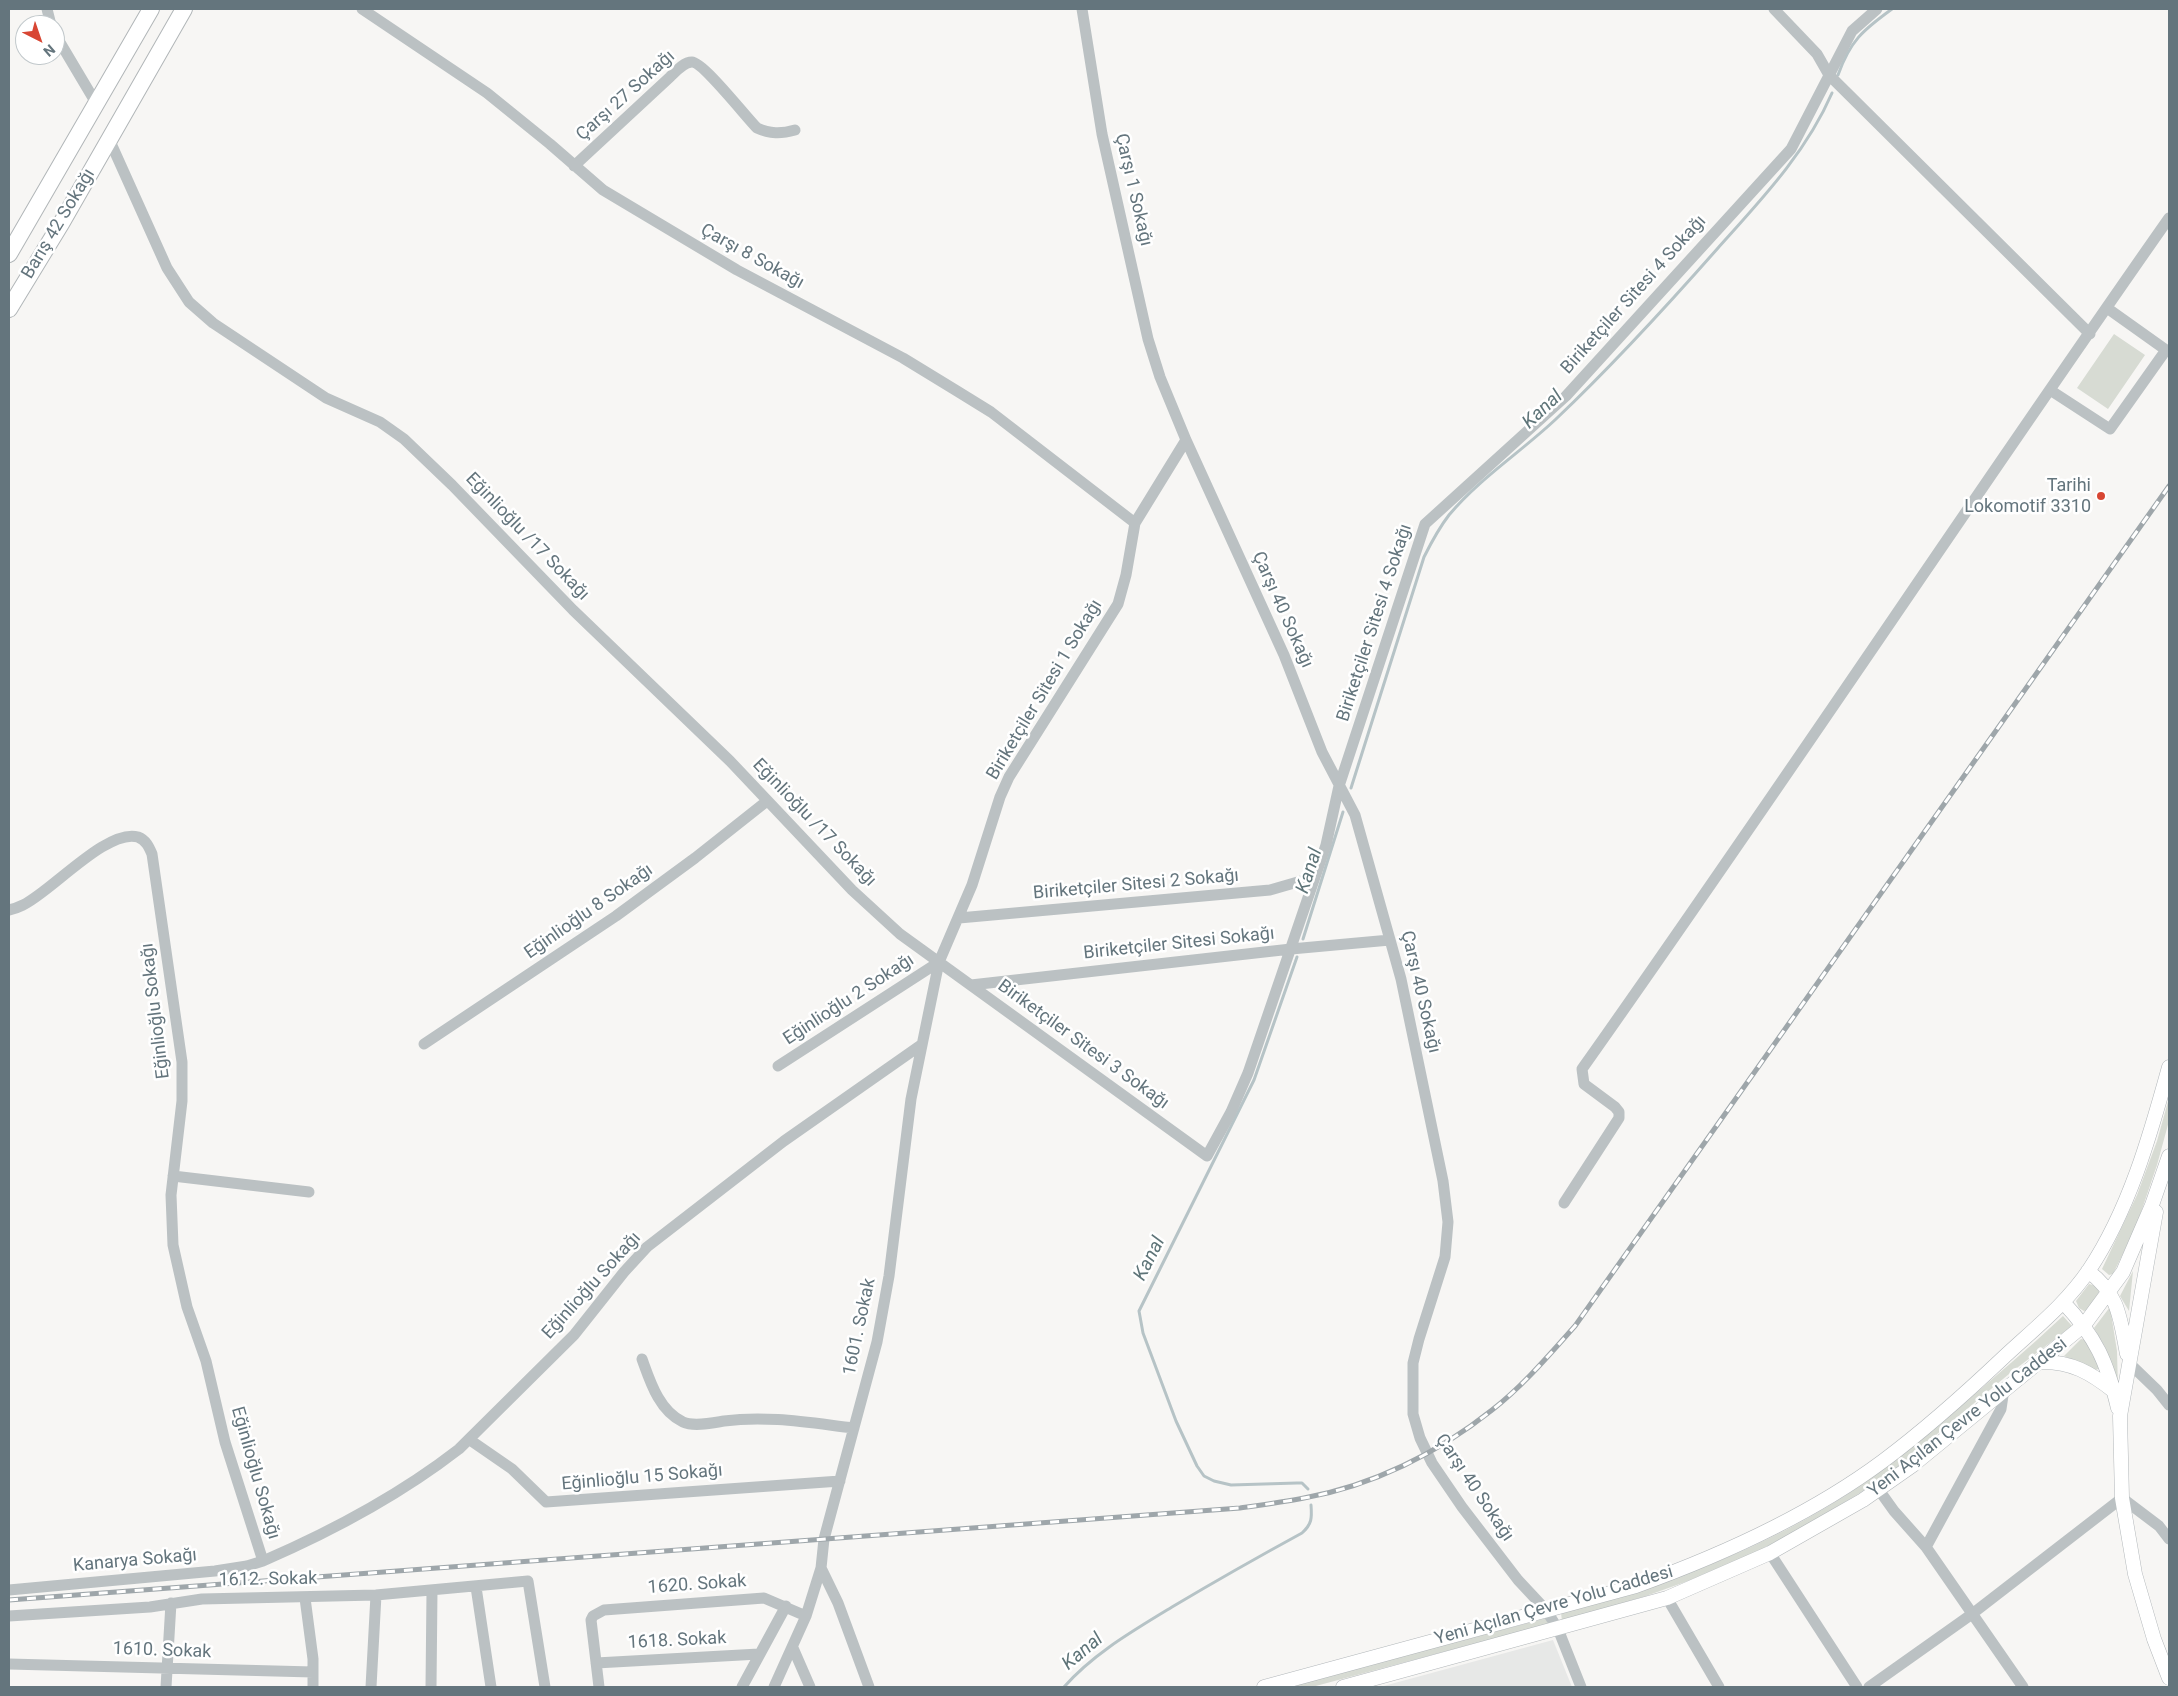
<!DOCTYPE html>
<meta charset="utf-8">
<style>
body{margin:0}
#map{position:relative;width:2178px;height:1696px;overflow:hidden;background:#f7f6f4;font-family:Roboto,sans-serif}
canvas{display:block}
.frame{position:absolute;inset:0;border:10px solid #64757d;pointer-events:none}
.north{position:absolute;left:15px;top:15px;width:50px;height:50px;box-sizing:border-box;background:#fff;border:1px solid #c1c8cb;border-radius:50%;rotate:139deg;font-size:14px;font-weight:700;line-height:20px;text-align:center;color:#64757d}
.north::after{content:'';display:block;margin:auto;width:18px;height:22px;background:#d84633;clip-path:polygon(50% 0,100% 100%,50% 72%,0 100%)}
</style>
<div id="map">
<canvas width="2178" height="1696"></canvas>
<div class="frame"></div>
<div class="north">N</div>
</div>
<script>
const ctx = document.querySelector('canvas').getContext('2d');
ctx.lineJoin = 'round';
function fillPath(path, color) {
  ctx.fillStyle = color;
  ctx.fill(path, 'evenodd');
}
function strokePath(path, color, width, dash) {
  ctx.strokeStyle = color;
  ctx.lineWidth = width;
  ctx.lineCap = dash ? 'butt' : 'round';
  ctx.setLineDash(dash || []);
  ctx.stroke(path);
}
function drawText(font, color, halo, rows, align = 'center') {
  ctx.font = font + ' Roboto,sans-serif';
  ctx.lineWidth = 5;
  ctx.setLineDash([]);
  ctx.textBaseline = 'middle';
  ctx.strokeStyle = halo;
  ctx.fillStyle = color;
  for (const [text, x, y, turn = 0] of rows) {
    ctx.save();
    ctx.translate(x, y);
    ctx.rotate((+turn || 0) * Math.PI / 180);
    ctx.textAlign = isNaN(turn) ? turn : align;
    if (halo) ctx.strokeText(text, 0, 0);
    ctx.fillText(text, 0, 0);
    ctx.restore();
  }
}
fillPath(new Path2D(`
 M1553 1640 1572 1687H1380Z`), '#e7e8e7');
fillPath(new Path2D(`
 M2114 334 2145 355 2108 409 2077 388Z
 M2169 1098V1121L2157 1165 2136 1227 2113 1274 2109 1275 2102 1269 2137 1195 2157 1141Z
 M2133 1271 2129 1311 2120 1296Z
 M2089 1284 2097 1286 2100 1291 2087 1310 2084 1311 2079 1308 2076 1301Z
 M2110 1307 2117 1351 2118 1388 2105 1347 2094 1328Z
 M2063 1316 2072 1326 2009 1374 1894 1470 1860 1493 1794 1532 1762 1549 1688 1581 1646 1596 1562 1621 1561 1613C1675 1583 1786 1541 1881 1471 1907 1452 1931 1431 1955 1411 1991 1380 2028 1349 2063 1316Z
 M2081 1339 2086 1340 2100 1368 2096 1370 2064 1356Z
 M1547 1618 1548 1624 1312 1687H1286Z`), '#d7dbd3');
strokePath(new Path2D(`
 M1838 75C1850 41 1863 30 1892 9
 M1351 788 1424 557C1431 543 1439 528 1449 515 1480 478 1521 452 1556 419 1613 365 1666 307 1718 248 1761 200 1806 153 1832 93
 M1303 939 1343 812
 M1297 957 1254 1080 1139 1311 1143 1333 1176 1421 1197 1466 1204 1476 1214 1481 1231 1485 1297 1483H1302L1308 1489
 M1064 1687C1094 1653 1133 1631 1172 1607 1214 1582 1258 1557 1302 1533 1312 1524 1312 1518 1311 1505`), '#b6c3c6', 3);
const major = new Path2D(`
 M2156 1212 2120 1416 2122 1498 2135 1574 2154 1639 2169 1678
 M2088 1271C2119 1294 2120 1318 2127 1354
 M2063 1302C2096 1337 2107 1362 2118 1408
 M2040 1362C2071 1361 2091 1373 2115 1392
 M1264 1687 1636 1586C1722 1555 1809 1516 1883 1461 1926 1429 1966 1393 2004 1357 2034 1329 2066 1304 2089 1270 2129 1210 2150 1136 2169 1067
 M1343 1687 1667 1598 1770 1553 1863 1500 1913 1465 2084 1325 2123 1272 2152 1205 2169 1156`);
const highway = new Path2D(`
 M9 254 151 9
 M9 309 62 222 184 9`);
strokePath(major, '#b2b7ba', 15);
strokePath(highway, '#b1b6b8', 18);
strokePath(new Path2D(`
 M47 9 51 25
 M362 9 487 93 550 144 603 190 737 270 903 358 957 391 991 412 1135 523
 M1082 9 1102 134 1148 339 1160 377 1186 440 1284 655 1322 752 1355 815 1401 979 1443 1181 1448 1222 1445 1257 1419 1339 1413 1363V1414L1420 1438 1432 1463 1462 1507 1518 1580 1546 1610 1558 1629 1581 1687
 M1774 9 1817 54 1829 75 2090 334
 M55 34 96 103
 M109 139 167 268 189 302 213 323 326 398 380 422 404 439 452 485 573 610 730 761 852 890 900 934 1207 1156 1231 1112 1248 1073 1326 845 1339 786 1425 524 1566 396 1791 149 1852 31 1877 9
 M574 166 670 77C676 71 684 62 692 62 703 62 746 117 757 128 770 134 781 134 795 130
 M2050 390 2110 429 2166 350 2107 308
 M9 910C14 909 19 907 23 905 51 892 107 828 138 837 146 840 149 847 152 854L182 1062V1101L171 1195 173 1245 187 1307 206 1361 225 1442 263 1561C330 1532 401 1494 459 1449L574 1335 624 1272 647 1247 784 1141 921 1045
 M959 918 1270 890 1315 877
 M971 985 1291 949 1390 940
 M424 1044 616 916 695 858 767 801
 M778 1066 939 962
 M173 1176 309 1192
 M1564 1203 1619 1118V1112L1615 1107 1584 1084 1582 1069C1781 788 1971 500 2169 218
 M642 1359C650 1381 659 1411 683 1422 694 1427 712 1423 724 1421 768 1415 811 1423 854 1428
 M2128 1362 2157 1390 2169 1405
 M2004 1389 2001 1409 1926 1547 2023 1687
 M470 1440 512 1469 546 1502 840 1481
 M1879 1490 1894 1511 1926 1547
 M1770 1553 1857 1687
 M476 1587 491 1687
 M9 1590 215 1571 247 1566 263 1561
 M305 1598 313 1659V1687
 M1667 1598 1719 1687
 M9 1616 150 1607 202 1599 376 1595 528 1581 545 1687
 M793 1648 810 1687
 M596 1663 759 1654
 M9 1664 313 1672
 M166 1687 171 1603
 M371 1687 376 1595
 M431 1687 432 1591
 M599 1687 591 1620 593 1616 604 1610 764 1598 806 1616
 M742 1687 786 1606
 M774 1687 806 1616 821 1568
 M869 1687 838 1603 821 1568 824 1539 877 1342 889 1276 911 1099 939 962 972 885 1000 797 1009 777 1118 604 1126 575 1135 523 1186 440
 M1869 1687 1972 1614 2122 1498 2159 1526 2169 1539`), '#bbc1c3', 11);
strokePath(major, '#fff', 14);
strokePath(highway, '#fff', 16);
const rail = new Path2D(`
 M9 1600 1240 1508C1261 1505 1283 1502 1304 1498 1372 1486 1438 1453 1492 1410 1523 1386 1549 1355 1575 1326L2169 486`);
strokePath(rail, '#9ea6aa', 5);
strokePath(rail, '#fff', 3, [9]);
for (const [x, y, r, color] of [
 [2101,496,5,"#d84633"]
]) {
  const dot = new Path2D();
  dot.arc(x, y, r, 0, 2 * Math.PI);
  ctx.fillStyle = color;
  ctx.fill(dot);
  strokePath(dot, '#fff', 2);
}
drawText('18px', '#64757d', '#fff', [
 ["Çarşı 27 Sokağı",626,96,-42],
 ["Çarşı 1 Sokağı",1133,190,77],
 ["Barış 42 Sokağı",59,224,-59],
 ["Çarşı 8 Sokağı",752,257,29],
 ["Biriketçiler Sitesi 4 Sokağı",1634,295,-48],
 ["Eğinlioğlu /17 Sokağı",527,537,46],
 ["Çarşı 40 Sokağı",1282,610,66],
 ["Biriketçiler Sitesi 4 Sokağı",1375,623,-72],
 ["Biriketçiler Sitesi 1 Sokağı",1045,690,-59],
 ["Eğinlioğlu /17 Sokağı",814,823,46],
 ["Biriketçiler Sitesi 2 Sokağı",1136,885,-5],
 ["Eğinlioğlu 8 Sokağı",589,912,-35],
 ["Biriketçiler Sitesi Sokağı",1179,944,-6],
 ["Çarşı 40 Sokağı",1420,992,77],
 ["Eğinlioğlu 2 Sokağı",849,1000,-33],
 ["Eğinlioğlu Sokağı",156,1011,-97],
 ["Biriketçiler Sitesi 3 Sokağı",1083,1045,36],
 ["Eğinlioğlu Sokağı",592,1286,-48],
 ["1601. Sokak",860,1327,-78],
 ["Yeni Açılan Çevre Yolu Caddesi",1968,1418,-38],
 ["Eğinlioğlu Sokağı",255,1473,74],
 ["Eğinlioğlu 15 Sokağı",642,1478,-5],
 ["Çarşı 40 Sokağı",1474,1488,56],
 ["Kanarya Sokağı",135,1561,-5],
 ["1612. Sokak",268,1580,-1],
 ["1620. Sokak",697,1585,-4],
 ["Yeni Açılan Çevre Yolu Caddesi",1554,1606,-16],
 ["1618. Sokak",677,1641,-3],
 ["1610. Sokak",162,1651,2]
]);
drawText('18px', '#64757d', '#fff', [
 ["Tarihi",2091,486],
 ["Lokomotif 3310",2091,507]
], 'right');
drawText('italic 19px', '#5e7478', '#fff', [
 ["Kanal",1543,410,-43],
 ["Kanal",1310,871,-72],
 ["Kanal",1150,1259,-63],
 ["Kanal",1083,1652,-40]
]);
</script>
